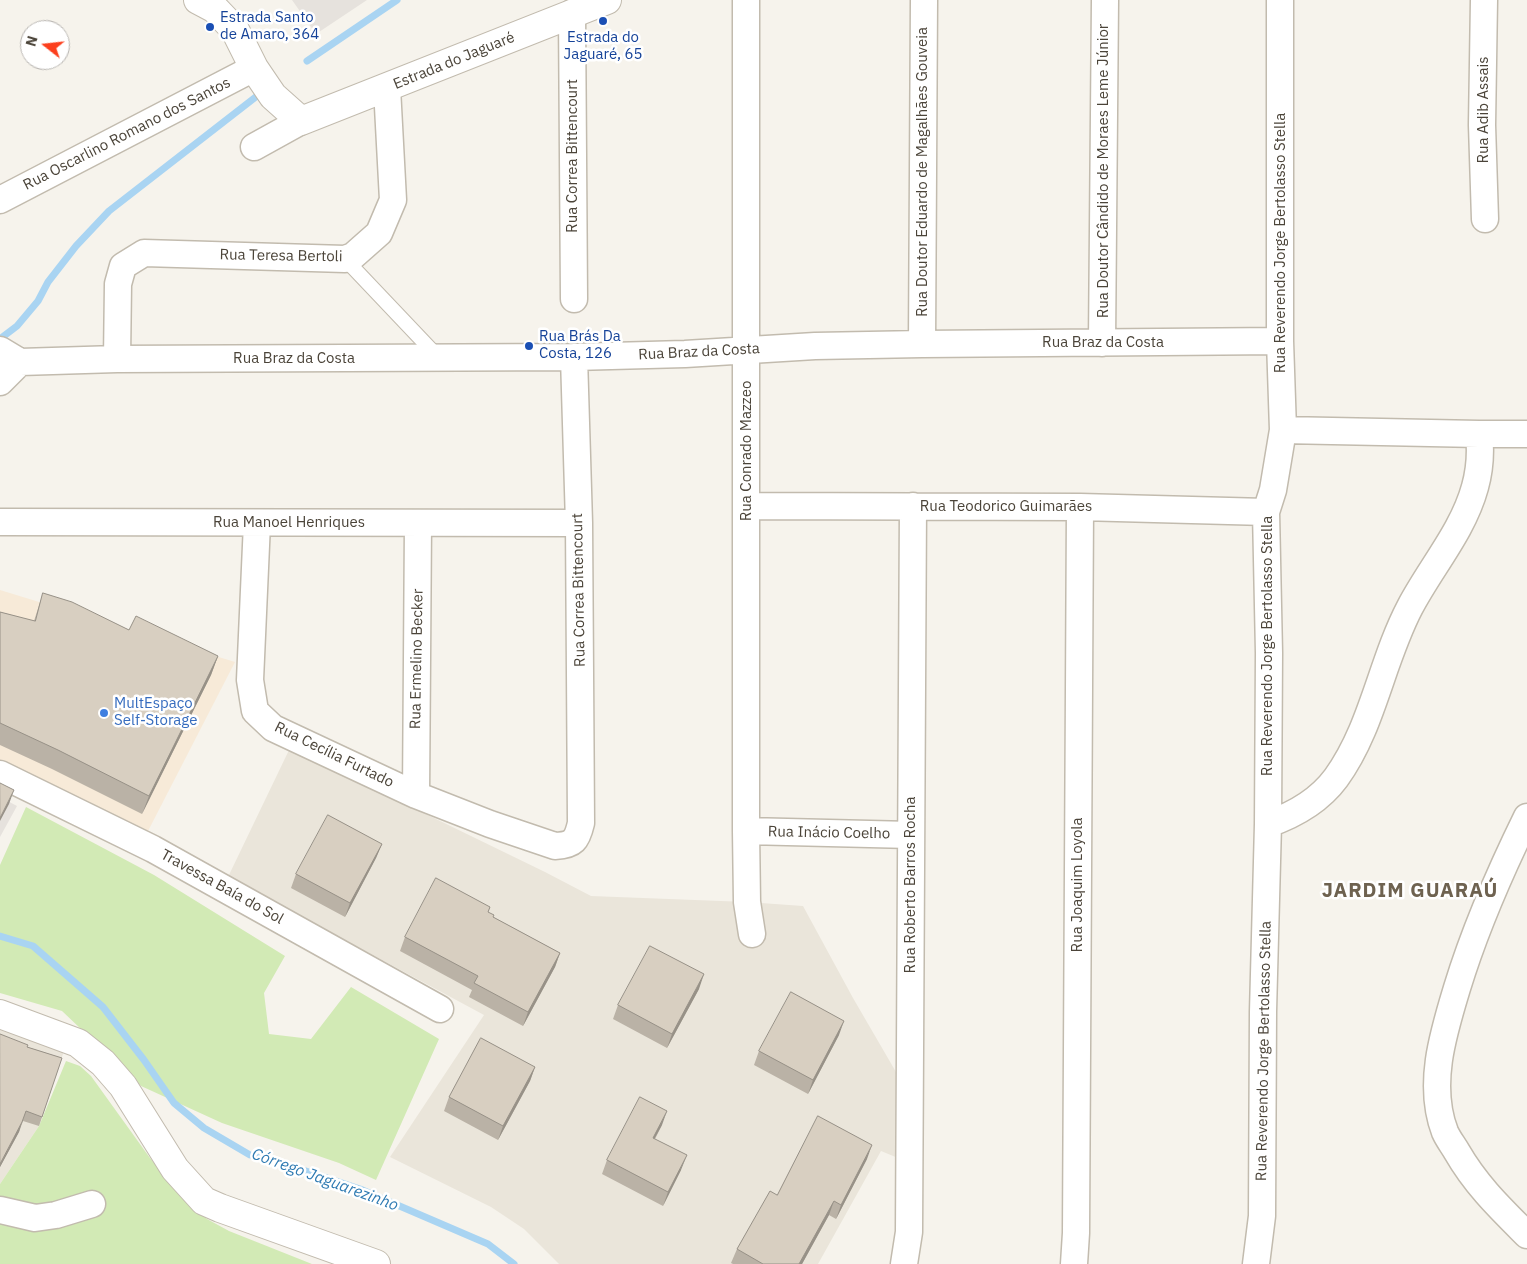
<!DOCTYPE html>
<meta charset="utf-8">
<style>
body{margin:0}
#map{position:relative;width:1527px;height:1264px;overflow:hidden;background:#f6f3ec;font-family:"IBM Plex Sans",sans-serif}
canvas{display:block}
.north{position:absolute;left:20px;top:20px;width:50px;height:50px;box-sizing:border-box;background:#fff;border:1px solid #b7b4b0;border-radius:50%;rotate:286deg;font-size:14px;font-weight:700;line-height:20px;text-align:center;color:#4b4439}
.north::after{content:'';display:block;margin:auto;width:18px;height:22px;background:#fc3f1d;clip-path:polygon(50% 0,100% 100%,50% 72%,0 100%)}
</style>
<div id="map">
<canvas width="1527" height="1264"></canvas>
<div class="north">N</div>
</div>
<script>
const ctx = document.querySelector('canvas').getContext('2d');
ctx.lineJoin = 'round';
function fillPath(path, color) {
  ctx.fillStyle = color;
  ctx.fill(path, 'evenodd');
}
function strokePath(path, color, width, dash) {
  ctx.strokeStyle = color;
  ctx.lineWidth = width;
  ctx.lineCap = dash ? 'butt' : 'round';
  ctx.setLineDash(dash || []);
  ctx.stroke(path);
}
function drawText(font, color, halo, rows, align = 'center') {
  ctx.font = font + ' "IBM Plex Sans",sans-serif';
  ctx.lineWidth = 5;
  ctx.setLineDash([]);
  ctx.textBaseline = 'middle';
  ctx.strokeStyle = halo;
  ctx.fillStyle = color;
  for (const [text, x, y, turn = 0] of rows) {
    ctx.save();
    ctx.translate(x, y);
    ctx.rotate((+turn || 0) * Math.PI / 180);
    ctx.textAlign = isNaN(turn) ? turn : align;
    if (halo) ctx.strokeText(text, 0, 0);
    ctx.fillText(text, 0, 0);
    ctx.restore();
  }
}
fillPath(new Path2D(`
 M290 748 545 872 591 896 747 902 803 906 853 998 896 1072 898 1158 881 1151 818 1264H559L524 1229 491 1207 390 1157 484 1015 228 877Z
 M0 1029 64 1051 39 1126 0 1184Z`), '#eae5da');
fillPath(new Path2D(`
 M0 590 235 662 147 833 0 763Z`), '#f7ead8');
fillPath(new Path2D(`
 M292 0H367L316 34Z
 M0 797 17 806 0 837Z`), '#e6e2dd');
fillPath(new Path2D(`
 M26 807 154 875 285 956 264 993 269 1034 311 1039 351 987 439 1039 376 1180 339 1163 222 1123 141 1086 62 1011 0 993V865Z
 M66 1061 80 1066 91 1076 150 1158 190 1205 207 1219 229 1231 312 1264H0V1184L39 1126Z`), '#d2eab5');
strokePath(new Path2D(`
 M307 61 397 0
 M0 339 17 326 38 301 48 282 76 246 109 211 257 96
 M0 936 33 946 103 1007 144 1060 174 1103 204 1128 250 1155 300 1169 360 1189 488 1244 514 1264`), '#a9d4f2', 7);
const service = new Path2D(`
 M345 259 438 357`);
const minor = new Path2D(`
 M746 0V831L747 902 752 934
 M1484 0 1482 125 1485 219
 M572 13 574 299
 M254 147 301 121
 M0 200 254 68
 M1102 343 1105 0
 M922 344 924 0
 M0 350 20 362 117 359 574 357 685 354 815 346 922 344 1280 341
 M117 359 118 284 123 266 144 253 345 259 353 256 379 233 393 200 387 88
 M0 382 20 362
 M1479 434H1527
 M747 506 1080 507 1266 512
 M0 522 579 523
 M257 523 250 680 255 711 273 728 416 795 490 824 555 846C574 845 577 840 581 823L579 523 574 357
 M0 774 153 849 440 1009
 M416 795 418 523
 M1527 817C1500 872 1475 929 1457 988 1443 1034 1427 1085 1445 1132 1448 1139 1453 1145 1457 1152 1476 1185 1500 1208 1527 1235
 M1268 824C1294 815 1319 801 1336 778 1373 727 1381 662 1410 607 1431 567 1463 531 1475 487 1480 469 1481 452 1479 434L1283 430
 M746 831 911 835
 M0 1210 35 1218 56 1215 92 1204
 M904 1264 909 1232 913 506
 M1074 1264 1076 1233 1080 507
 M1256 1264 1262 1216 1263 1012 1268 824 1269 653 1266 512 1273 490 1283 430 1280 341V0`);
const tertiary = new Path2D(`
 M198 0 215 9 235 30 254 68 273 96 301 121 607 0
 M0 1014 78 1043 103 1063 123 1086 175 1169 204 1201 220 1208 376 1264`);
strokePath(service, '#c2bbae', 16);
strokePath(minor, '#c2bbae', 29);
strokePath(tertiary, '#c2bbae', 30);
strokePath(service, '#fff', 14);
strokePath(minor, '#fff', 26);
strokePath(tertiary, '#fff', 28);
fillPath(new Path2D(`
 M43 593 129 630 218 656 211 675 142 814 52 769 0 745V612L34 621Z
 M382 844 376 858 345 917 291 888 296 874Z
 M490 907 488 912 493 917 560 953 555 967 523 1026 469 997 472 990 400 951 405 937Z
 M699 989 667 1048 613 1019 618 1005Z
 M0 1034 27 1047 62 1058 39 1126 23 1121 19 1132 0 1167Z
 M839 1035 808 1094 754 1065 759 1051Z
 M535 1067 530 1081 498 1140 444 1111 449 1097Z
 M662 1125 655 1139 681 1170 663 1206 602 1174 607 1160Z
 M867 1159 836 1219 829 1215 802 1264H733L731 1263 737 1249 777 1195Z`), '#bab2a6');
fillPath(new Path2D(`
 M218 656 211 675 142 814 149 796Z
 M14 790 9 804 0 821V818Z
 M382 844 376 858 345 917 350 903Z
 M560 953 555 967 523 1026 528 1012Z
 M704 974 699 989 667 1048 672 1034Z
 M844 1021 839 1035 808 1094 813 1080Z
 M535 1067 530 1081 498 1140 503 1126Z
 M667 1111 662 1125 647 1152 653 1138Z
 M22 1122 19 1132 0 1167V1165Z
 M872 1145 867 1159 836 1219 841 1205Z
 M687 1155 681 1170 663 1206 668 1192Z
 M834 1201 829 1215 802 1264H799Z`), '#979187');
const building = new Path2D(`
 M43 593 72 602 129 630 136 616 218 656 149 796 58 750 0 723V612L35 621Z
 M0 783 14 790 0 818Z
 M328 815 382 844 350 903 296 874Z
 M436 878 490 907 488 912 494 915 493 917 560 953 528 1012 474 983 478 976 405 937Z
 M650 946 704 974 672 1034 618 1005Z
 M791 992 844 1021 813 1080 759 1051Z
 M0 1034 28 1045 27 1047 62 1058 42 1117 26 1111 22 1122 0 1164Z
 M481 1038 535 1067 503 1126 449 1097 480 1039Z
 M640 1097 667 1111 653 1138 687 1155 668 1192 607 1160Z
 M818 1116 872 1145 841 1205 834 1201 799 1264H763L737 1249 770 1191 777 1195Z`);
fillPath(building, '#d8cfc1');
strokePath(building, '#979187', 1);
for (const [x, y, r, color] of [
 [603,21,5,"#1a4fb4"],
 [210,27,5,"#1a4fb4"],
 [529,346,5,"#1a4fb4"],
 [104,713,5,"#3f7fe0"]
]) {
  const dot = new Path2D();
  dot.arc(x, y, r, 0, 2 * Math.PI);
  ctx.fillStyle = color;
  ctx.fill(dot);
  strokePath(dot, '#fff', 2);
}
drawText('15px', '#164399', '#fff', [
 ["Estrada Santo",220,18],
 ["de Amaro, 364",220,35],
 ["Estrada do",603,38,"center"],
 ["Jaguaré, 65",603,55,"center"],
 ["Rua Brás Da",539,337],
 ["Costa, 126",539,354]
], 'left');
drawText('15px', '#4b4439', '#fff', [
 ["Estrada do Jaguaré",454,61,-22],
 ["Rua Adib Assais",1484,110,-90],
 ["Rua Oscarlino Romano dos Santos",127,134,-27],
 ["Rua Correa Bittencourt",573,156,-90],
 ["Rua Doutor Cândido de Moraes Leme Júnior",1104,171,-90],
 ["Rua Doutor Eduardo de Magalhães Gouveia",923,172,-90],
 ["Rua Reverendo Jorge Bertolasso Stella",1281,243,-90],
 ["Rua Teresa Bertoli",281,256,1],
 ["Rua Braz da Costa",1103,343],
 ["Rua Braz da Costa",699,352,-3],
 ["Rua Braz da Costa",294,359],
 ["Rua Conrado Mazzeo",747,451,-90],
 ["Rua Teodorico Guimarães",1006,507],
 ["Rua Manoel Henriques",289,523],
 ["Rua Correa Bittencourt",579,590,-91],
 ["Rua Reverendo Jorge Bertolasso Stella",1268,646,-90],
 ["Rua Ermelino Becker",417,659,-89],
 ["Rua Cecília Furtado",334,755,26],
 ["Rua Inácio Coelho",829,833,1],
 ["Rua Roberto Barros Rocha",911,885,-90],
 ["Rua Joaquim Loyola",1078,885,-90],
 ["Travessa Baía do Sol",222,887,29],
 ["Rua Reverendo Jorge Bertolasso Stella",1264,1051,-89]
]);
drawText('15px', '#366cbe', '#fff', [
 ["MultEspaço",114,704],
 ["Self-Storage",114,721]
], 'left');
drawText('italic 16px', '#2e7ab2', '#fff', [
 ["Córrego Jaguarezinho",325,1180,20]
]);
ctx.letterSpacing = '1px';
drawText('bold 20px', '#6e6250', '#fff', [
 ["JARDIM GUARAÚ",1410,891]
]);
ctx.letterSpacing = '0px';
</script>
